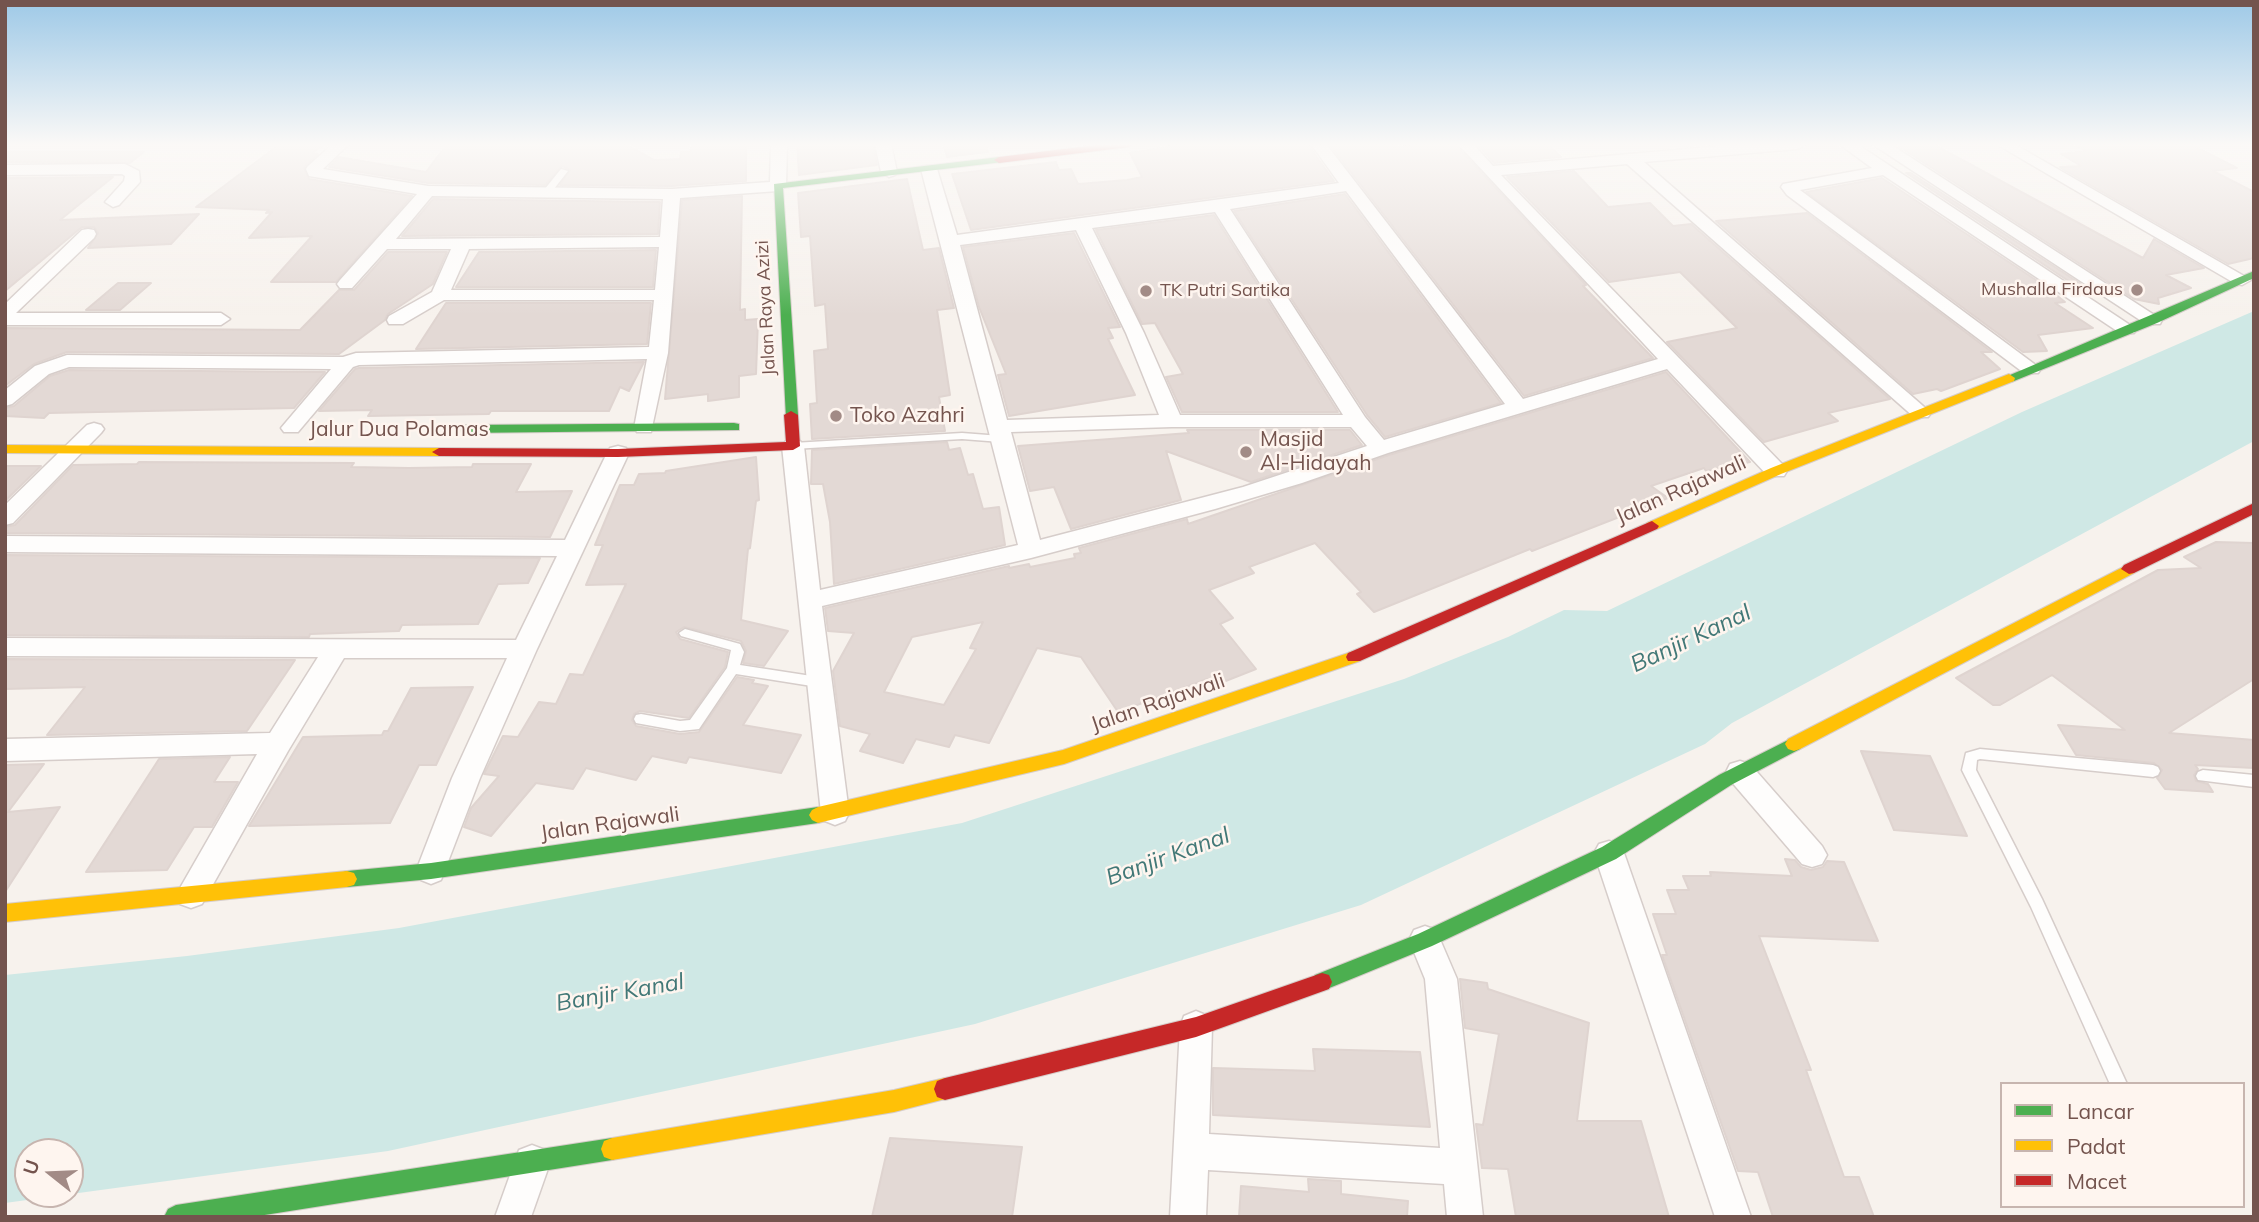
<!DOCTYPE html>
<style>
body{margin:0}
#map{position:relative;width:2259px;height:1222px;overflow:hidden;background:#f7f2ed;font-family:Mulish,sans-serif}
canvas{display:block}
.frame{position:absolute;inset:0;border:7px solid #74544e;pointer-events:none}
.legend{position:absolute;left:2000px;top:1082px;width:245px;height:126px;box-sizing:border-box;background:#fef5ef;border:2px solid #c7b5af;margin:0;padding:9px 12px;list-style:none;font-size:21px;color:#74544e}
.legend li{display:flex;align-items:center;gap:14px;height:35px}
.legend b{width:35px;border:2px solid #c7b5af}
.north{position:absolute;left:14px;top:1138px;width:70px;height:70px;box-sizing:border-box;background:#fef5ef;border:2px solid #c7b5af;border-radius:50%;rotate:288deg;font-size:19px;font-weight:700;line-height:28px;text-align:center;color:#74544e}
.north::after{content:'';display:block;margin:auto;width:24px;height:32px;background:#a28b86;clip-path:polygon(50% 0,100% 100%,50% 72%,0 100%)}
</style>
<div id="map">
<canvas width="2259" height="1222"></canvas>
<div class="frame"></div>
<ul class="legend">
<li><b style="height:9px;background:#4caf50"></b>Lancar</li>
<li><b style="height:9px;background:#ffc107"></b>Padat</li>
<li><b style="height:9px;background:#c62828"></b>Macet</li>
</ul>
<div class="north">U</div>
</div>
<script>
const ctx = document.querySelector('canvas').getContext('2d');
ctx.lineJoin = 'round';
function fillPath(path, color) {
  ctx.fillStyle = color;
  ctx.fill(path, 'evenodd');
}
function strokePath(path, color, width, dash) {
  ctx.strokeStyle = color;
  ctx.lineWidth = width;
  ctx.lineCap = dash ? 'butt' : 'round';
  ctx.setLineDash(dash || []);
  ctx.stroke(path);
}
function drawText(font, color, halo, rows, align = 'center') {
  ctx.font = font + ' Mulish,sans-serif';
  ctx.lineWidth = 5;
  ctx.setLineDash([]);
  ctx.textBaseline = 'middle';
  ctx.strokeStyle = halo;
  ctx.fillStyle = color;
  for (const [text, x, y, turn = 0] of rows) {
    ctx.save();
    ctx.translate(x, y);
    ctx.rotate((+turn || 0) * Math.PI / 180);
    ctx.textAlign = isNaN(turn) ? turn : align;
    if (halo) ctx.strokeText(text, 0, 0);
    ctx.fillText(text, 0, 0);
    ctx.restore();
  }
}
fillPath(new Path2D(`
 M2254 311V441L1732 723 1705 744 1361 905 975 1024 388 1151 5 1203V975L187 956 399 928 962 823 1404 679 1508 637 1564 610 1607 611 2022 412ZM28 1152H70V1194H28Z`), '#cfe8e5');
const building = new Path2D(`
 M280 144H326L312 153 318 154 304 168 309 179 412 196 336 282H271L312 236 249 238 272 212 266 213 269 210 196 207Z
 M447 144H625L654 160 680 159 681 152H690L692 144H746V181L672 186 560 185 570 170 562 166 545 185 428 183 329 167 339 157 426 172Z
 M797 144H873L877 165 799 175Z
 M943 144H986L988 152 947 157Z
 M1184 144 1309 146 1334 181 971 230 952 174 1056 162 1059 170 1071 169 1078 184 1127 180 1142 177 1130 153Z
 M1329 144H1391L1394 147 1455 144 1586 285 1583 286 1653 358 1524 396Z
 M1477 144H1548L1561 157 1494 163Z
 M1895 144H1933L2143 258 2154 239 2204 268 2166 275 2191 288 2158 298 2159 304 2134 299Z
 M2074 144H2190L2237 168 2213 171 2254 192V258L2228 264 2064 170 2060 167 2081 166 2061 154 2086 151Z
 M5 152H144L130 163 5 162Z
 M1574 171 1608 207 1650 203 1673 226 1691 224 1890 399 1828 413 1838 421 1764 442 1667 342 1737 328 1680 272 1609 282 1507 177Z
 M1906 173H1911L2087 288 2076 286Z
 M113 177 60 220 199 214 171 244 88 248 98 233 94 227H82L5 291V178Z
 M1882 178 2045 286 2065 302 2055 303 2093 328 2038 335 2047 351 2023 352 1806 192Z
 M907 179 923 250 939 248 954 308 937 310 950 395 939 397 945 431 812 439 810 404 817 403 814 351 828 349 825 304 815 306 810 236 801 237 798 193Z
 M1345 194 1501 403 1385 437 1367 415 1234 211Z
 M742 196 740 310 745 309V320L758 319 756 374 739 376V397L708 401V394L665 399 682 200Z
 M433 199 660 202 658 234 402 236Z
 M1807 213 1992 352H1981L2000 369 1941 391 1937 389 1913 394 1716 221Z
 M1214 215 1338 412H1182L1166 377 1183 374 1155 323 1142 324 1096 230Z
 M1074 233 1120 327 1108 328 1113 338 1108 339 1135 395 1009 416 998 375 1006 374 979 307 963 247Z
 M656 250 653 287H456L479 252Z
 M388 252H447L433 284 388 314 385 320 339 354 67 352 34 364 5 386V328L300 330 339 290H354Z
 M118 283H151L120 310H86Z
 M446 303H651L647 344 416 349Z
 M644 362 629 391 620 387 609 411H491L489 414 368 416 372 410 319 411 355 369 359 368Z
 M69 370 325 372 294 408 49 413 44 418 5 416V408L14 406 50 376Z
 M1666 372 1750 462 1706 471 1704 468 1651 486 1668 498 1532 551 1530 549 1374 612 1357 594 1361 592 1315 543 1249 567 1254 573 1209 590 1233 618 1220 624 1256 669 1213 686 1207 679 1118 712 1081 657 1037 648 989 743 955 735 949 747 916 739 903 763 860 751 870 734 840 726 833 671 854 633 828 631 825 608 1009 566V568L1029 564 1030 567 1075 558 1074 554 1081 553 1079 548 1187 519 1188 524 1389 455ZM983 622 970 648 976 649 944 705 884 692 912 637Z
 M1187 430H1350L1362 445 1251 482 1166 451 1181 500 1071 529 1054 487 1030 491 1018 446 1189 433Z
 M947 442 949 450 960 448 968 475 973 474 983 509 999 507 1005 545 834 584 830 522 823 484H811L812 450Z
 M756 457 759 500 756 501 750 548 748 549 741 620 788 631 764 666 743 663 746 651 741 641 684 627 676 632 680 639 728 652 725 667 689 718 640 711 634 714 632 720 636 726 680 734 699 732 737 677 754 680 752 683 768 686 743 725 801 735 781 773 689 757 686 763 652 756 636 780 586 768 573 789 536 783 491 836 464 827 471 808 499 776 484 774 503 736 518 737 539 702 556 704 570 674 583 675 626 584 586 585 603 545H595L620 485H634L639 474 665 473 666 471Z
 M139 462 354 463 351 467 409 468 472 467 473 464H531L516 492 572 491 550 537 5 533V527L15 525 73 465 137 464Z
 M5 466H41L5 501Z
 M2216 542 2254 543V679L2169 733 2254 740V768L2195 765 2198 769 2194 775 2196 781 2208 784 2213 792 2165 789 2157 778 2162 770 2154 763 2076 755 2058 725 2125 730 2052 675 2000 705H1993L1956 678 2158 570 2201 568 2184 557Z
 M5 555 540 558 528 583 498 584 478 624 402 625 399 631 310 634 309 637 5 635Z
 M5 659 295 660 247 731 47 735 85 687 5 689Z
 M473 687 436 765H419L390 823 249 826 303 737 382 735 384 731H388L411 688Z
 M1861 751 1930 756 1967 836 1894 830Z
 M230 757 214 782H238L212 827H194L167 870 86 872 159 759Z
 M44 764 8 812 60 807 5 892V765Z
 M1785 859 1795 860 1801 867 1811 870 1823 867 1827 861 1844 862 1878 941 1759 936 1811 1070H1806L1844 1177H1859L1874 1217H1773L1758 1172 1738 1171 1662 955H1667L1653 914H1676L1667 890H1689L1683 876H1711L1710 872 1792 876Z
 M1460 979 1487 983 1488 989 1589 1023 1577 1121H1641L1669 1217H1516L1508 1169 1482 1168 1476 1124 1483 1125 1499 1034 1465 1028Z
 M1313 1049 1420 1052 1430 1127 1213 1115V1068L1315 1071Z
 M890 1138 1022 1147 1012 1217H872Z
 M1308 1179 1341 1181V1194L1408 1201 1407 1217H1239L1241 1186 1309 1192Z`);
fillPath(building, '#e3d9d5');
strokePath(building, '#dfd4d0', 2);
const lane = new Path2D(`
 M561 169 568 171 550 194H544V190Z
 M962 433 1001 436 1006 439 1001 442 962 439 793 449 788 446 793 443Z
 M685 629 740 644 744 652 740 665 818 677 823 679 824 682 823 685 818 687 736 674 699 729 680 731 636 723 634 719 636 715 641 714 680 721 690 720 727 668 731 650 681 636 679 633Z
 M1980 749 2153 765 2158 767 2160 771 2158 775 2153 777 1980 759 1977 760 1976 770 2042 899 2127 1084H2110L2031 907 1962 770 1966 753Z
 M2203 770 2254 775V787L2198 780 2196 776 2198 772Z`);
const street = new Path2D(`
 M333 144H349L323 169 428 186 672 189 770 182 771 144H787L786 186 778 191 680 198 668 353 651 432H637L634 428 647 359 359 365 353 367 298 432H284L281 428 331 369 69 367 49 374 12 404 5 406V390L35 366 67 355 343 357 356 353 649 347 654 300H444L403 324H389L387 320 389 316 432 292 451 249H387L352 288H340L337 284 340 280 417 194 309 176 306 169 308 166ZM432 196 663 199 660 237 396 239ZM659 247 655 290H451L469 249Z
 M875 144H891L897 172 895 175 889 177 881 172Z
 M1311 144H1326L1523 399 1658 359 1458 144H1473L1493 166 1743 144H1805L1798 149 1644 162 1931 413 1928 417H1914L1627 164 1501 175 1784 466 1787 471 1784 476H1768L1667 369 1388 453 1302 483 1215 509 1031 558 822 606 849 813 845 821 835 825 825 821 821 813 782 446 786 441H800L804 446 820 590 1018 545 921 169 923 166H935L937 169 957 235 1339 183ZM1346 191 1505 404 1384 440 1365 417 1230 209ZM1215 212 1343 415H1180L1144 333 1092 228ZM1076 230 1126 333 1159 415 1007 420 960 245ZM1172 427H1351L1367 446 1243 487 1040 540 1011 432Z
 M1839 144H1857L2136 329 2134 333H2120L1883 175 1800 190 2041 369 2038 373H2024L1787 195 1781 187 1783 184 1872 168Z
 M1872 144H1890L2162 320 2160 324H2146Z
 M1996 144H2014L2251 280 2242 285 2236 284Z
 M125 164 139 171 140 182 119 205 113 207 105 202 124 181 125 176 122 174 5 175V165Z
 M88 229 94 230 96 234 94 238 16 313H221L230 319 221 325H5V304L82 230Z
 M94 423 101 425 104 429 101 433 13 523 5 525V505L87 425Z
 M618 446 626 448 629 453 537 649 480 778 441 880 431 884 421 880 416 871 452 778 507 658H344L288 751 202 904 191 908 180 904 176 895 257 754 5 761V739L270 733 318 657 5 656V638L516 640 557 556 5 552V536L565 540 607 453 610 448Z
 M1740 761 1750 764 1822 846 1827 855 1822 864 1812 867 1802 864 1730 780 1726 772 1730 764Z
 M1609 841 1619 844 1624 853 1751 1217H1715L1594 853 1599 844Z
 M1425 926 1436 930 1457 979 1483 1217H1447L1444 1184 1208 1170 1206 1217H1170L1180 1027 1184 1016 1196 1011 1208 1016 1212 1027 1209 1134 1440 1148 1425 979 1409 940 1414 930Z
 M532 1145 545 1150 550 1163 531 1217H495L519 1150Z`);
const fast = new Path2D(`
 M999 157 1003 158V162L783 188 798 415 796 418H786L774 184Z
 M2254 271V278L2157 323 2014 381 2009 382 2003 378Z
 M734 423 739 424V430L463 433 456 429 463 425Z
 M1794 737 1800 739 1803 744 1800 749 1731 785 1616 859 1432 946 1322 991 1315 989 1312 982 1315 975 1418 934 1602 847 1719 775Z
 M818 807 824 810 827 815 824 820 818 823 431 879 347 887 340 885 337 879 340 873 347 871 431 863Z
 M612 1138 620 1141 623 1149 620 1157 612 1160 252 1217H164L168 1209 176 1205Z`);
const slow = new Path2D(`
 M2009 374 2015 378 2014 381 1781 474 1657 529H1647L1645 526 1647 523 1771 468Z
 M5 445 439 448 446 452 439 456 5 453Z
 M2129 564 2137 569 2134 573 1800 749 1794 751 1788 749 1785 744 1788 739Z
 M1354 651 1360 653 1362 657 1360 661 1064 764 818 823 812 820 809 815 812 810 818 807 1063 750Z
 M347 871 354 873 357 879 354 885 347 887 5 922V904Z
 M945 1078 953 1081 956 1089 953 1097 894 1112 612 1160 604 1157 601 1149 604 1141 612 1138 894 1090Z`);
const jam = new Path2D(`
 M1104 144H1134L1129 147 999 163 994 160 999 157Z
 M791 411 798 415 800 446 793 450 618 457 439 456 432 452 439 448 618 449 786 442 784 415Z
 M2254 503V514L2134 573 2129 574 2121 569 2124 565Z
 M1652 521 1659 526 1657 529 1360 661H1348L1346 657 1348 653Z
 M1322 973 1329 975 1332 982 1329 989 1196 1037 945 1100 937 1097 934 1089 937 1081 945 1078 1196 1017Z`);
strokePath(lane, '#d6cdca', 3);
strokePath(street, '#d6cdca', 3);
strokePath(fast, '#d6cdca', 2);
strokePath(slow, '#d6cdca', 2);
strokePath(jam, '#d6cdca', 2);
fillPath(lane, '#fefdfc');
fillPath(street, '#fefdfc');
fillPath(fast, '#4caf50');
fillPath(slow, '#ffc107');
fillPath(jam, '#c62828');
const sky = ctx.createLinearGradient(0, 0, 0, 315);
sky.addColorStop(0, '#9ec9e7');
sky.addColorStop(0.46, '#fbf9f7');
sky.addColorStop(1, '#fbf9f700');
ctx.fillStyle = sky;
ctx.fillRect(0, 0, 2259, 315);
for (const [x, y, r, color] of [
 [2137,290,7,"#a28b86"],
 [1146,291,7,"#a28b86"],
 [836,416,7,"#a28b86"],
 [1246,452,7,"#a28b86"]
]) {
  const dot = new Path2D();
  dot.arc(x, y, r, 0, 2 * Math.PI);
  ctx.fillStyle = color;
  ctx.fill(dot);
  strokePath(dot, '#fef5ef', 2.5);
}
drawText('18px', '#74544e', '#fef5ef', [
 ["Mushalla Firdaus",2123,290],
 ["TK Putri Sartika",1160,291,"left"]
], 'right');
drawText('18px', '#74544e', '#fef5ef', [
 ["Jalan Raya Azizi",766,308,-93]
]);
drawText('21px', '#74544e', '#fef5ef', [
 ["Toko Azahri",850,416],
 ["Masjid",1260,440],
 ["Al-Hidayah",1260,464]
], 'left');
drawText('21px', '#74544e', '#fef5ef', [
 ["Jalur Dua Polamas",399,430],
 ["Jalan Rajawali",1681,490,-24],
 ["Jalan Rajawali",1158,703,-19],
 ["Jalan Rajawali",610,824,-8]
]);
drawText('italic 23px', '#427877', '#fef5ef', [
 ["Banjir Kanal",1691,639,-25],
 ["Banjir Kanal",1168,857,-20],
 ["Banjir Kanal",620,993,-10]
]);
</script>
